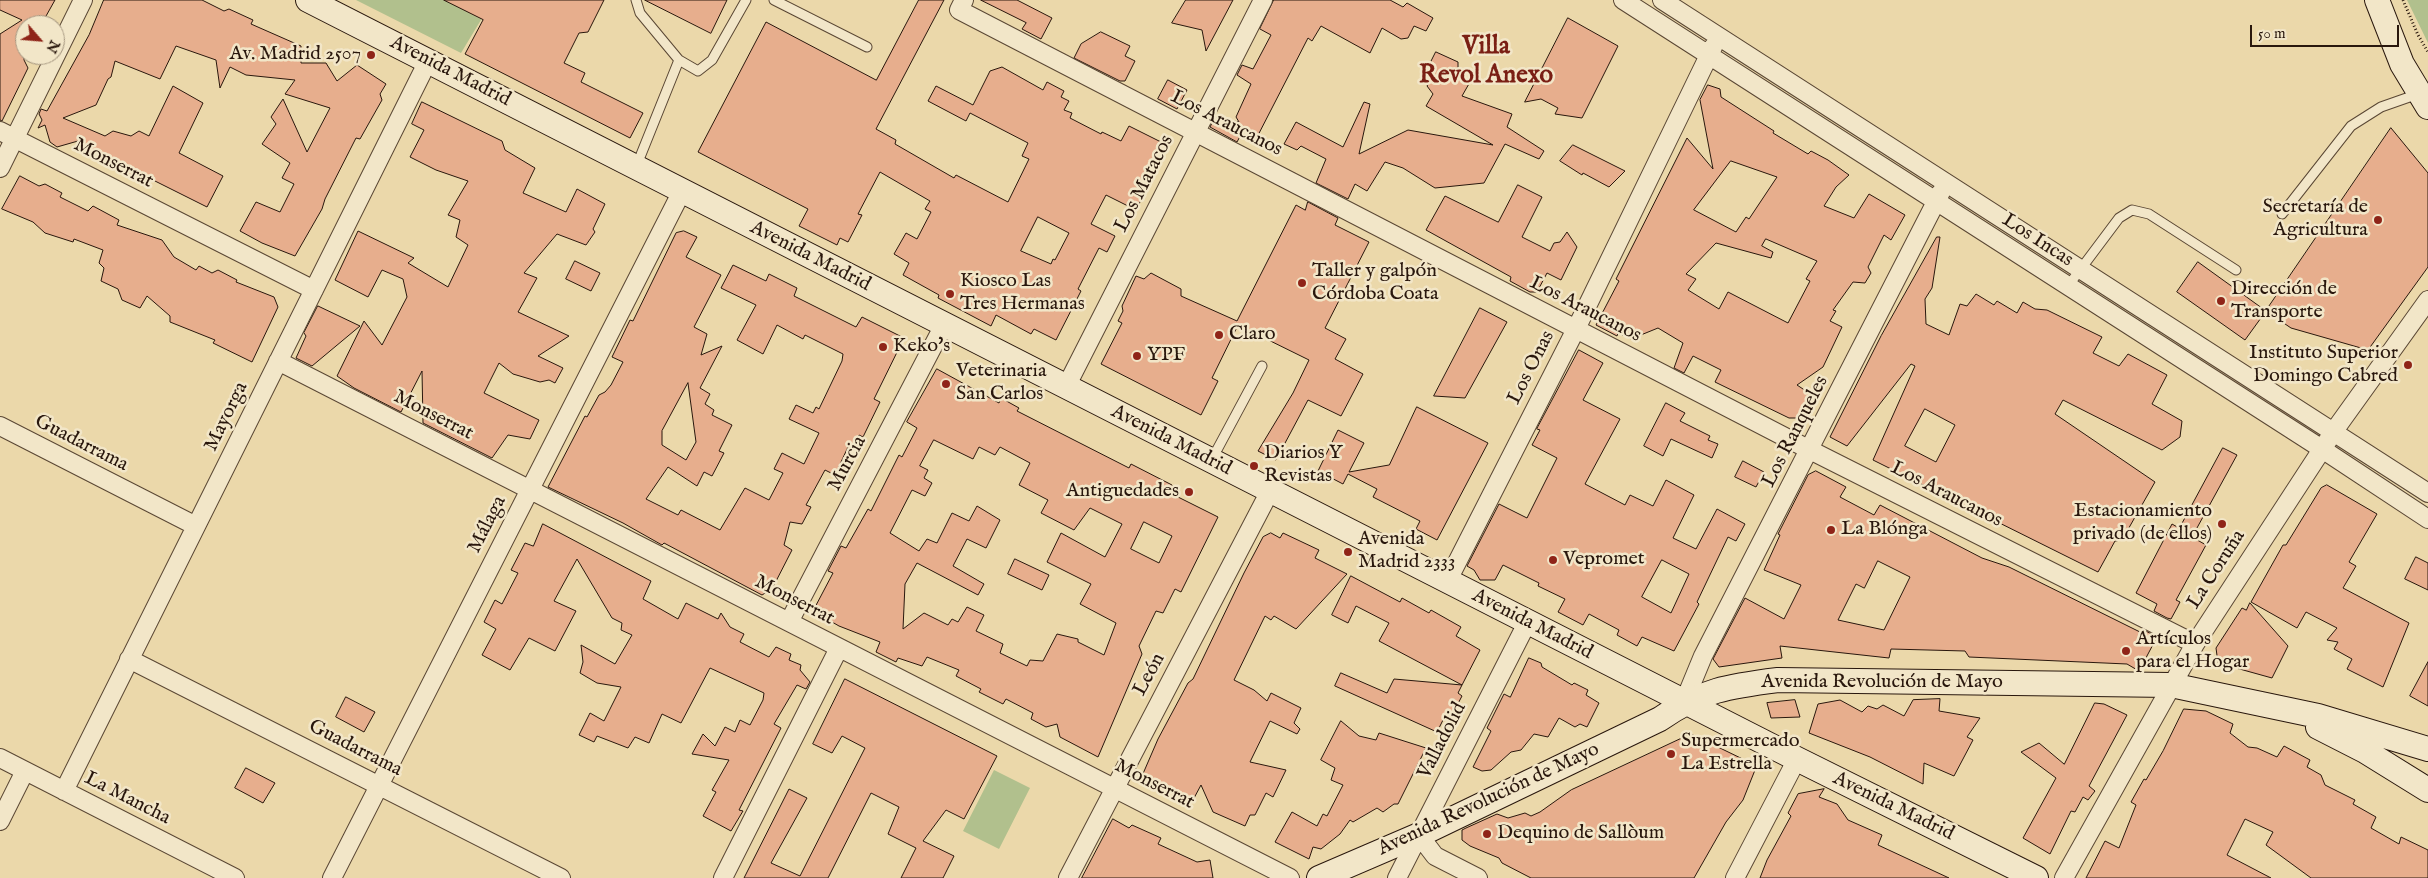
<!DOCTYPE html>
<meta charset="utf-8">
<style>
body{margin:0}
#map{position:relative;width:2428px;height:878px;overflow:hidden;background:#ebd8aa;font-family:"IM FELL English",serif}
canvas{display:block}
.north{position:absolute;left:15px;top:15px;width:50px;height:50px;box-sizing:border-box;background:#f2e6c8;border:1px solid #a2937d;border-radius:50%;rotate:117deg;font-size:14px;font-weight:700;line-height:20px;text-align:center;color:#29170d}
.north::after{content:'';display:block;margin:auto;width:18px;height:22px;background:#8f2418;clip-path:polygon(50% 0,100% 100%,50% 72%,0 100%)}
.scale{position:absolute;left:2250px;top:25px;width:149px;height:22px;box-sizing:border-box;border:2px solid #29170d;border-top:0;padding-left:6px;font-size:15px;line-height:18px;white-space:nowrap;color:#29170d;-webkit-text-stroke:4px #f2e6c8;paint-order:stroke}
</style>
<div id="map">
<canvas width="2428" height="878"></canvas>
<div class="north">N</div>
<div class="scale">50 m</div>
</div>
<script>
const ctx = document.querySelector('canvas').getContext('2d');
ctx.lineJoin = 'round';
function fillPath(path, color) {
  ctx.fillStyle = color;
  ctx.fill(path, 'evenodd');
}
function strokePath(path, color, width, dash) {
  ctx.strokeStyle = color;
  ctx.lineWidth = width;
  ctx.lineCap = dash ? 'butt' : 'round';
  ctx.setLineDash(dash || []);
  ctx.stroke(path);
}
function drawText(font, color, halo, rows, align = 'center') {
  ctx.font = font + ' "IM FELL English",serif';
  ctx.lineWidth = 5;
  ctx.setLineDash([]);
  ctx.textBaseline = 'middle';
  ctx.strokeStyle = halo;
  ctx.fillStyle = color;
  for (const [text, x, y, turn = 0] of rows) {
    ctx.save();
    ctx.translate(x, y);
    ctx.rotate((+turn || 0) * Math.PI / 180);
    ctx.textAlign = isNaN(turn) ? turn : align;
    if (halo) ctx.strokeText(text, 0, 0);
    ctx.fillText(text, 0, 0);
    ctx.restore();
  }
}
fillPath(new Path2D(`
 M356 0H493L461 53Z
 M2407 0H2428V43Z
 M994 770 1030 788 999 849 963 831Z`), '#b1c08d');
const building = new Path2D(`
 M0 0H55L41 25H33L25 21 24 60 28 68 2 121 0 120V34L22 20 0 10Z
 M104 0H202L224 11 229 9 253 20 251 24 301 46V63H326L337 81 357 65 386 84 380 94 382 100 360 139 356 138 325 199 322 209 295 256 262 243 240 231 256 202 280 212 294 184 282 178 290 163 262 144 276 124 271 117 283 99 307 152 330 108 285 94 295 80 246 75 230 67 220 88 216 60 176 46 160 79 115 61 111 77 108 79 96 105 63 118 105 136 113 131 131 136 139 131 149 136 173 86 203 103 179 153 223 176 207 207 145 176 143 182 104 162 96 152 78 141 57 147 50 142 45 125 38 128 42 120 39 114 41 109 47 111 89 35Z
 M444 0H604L588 32 579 33 564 63 585 73 581 82 643 113 630 138 465 54 483 20Z
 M645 0H727L711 33Z
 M919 0H944L876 129 896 140 895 144 954 178 956 175 1008 202 1029 159 1022 156 1028 143 970 113 966 121 928 101 936 86 973 105 990 71 1002 67 1043 90 1047 82 1064 91 1061 97 1069 101 1064 110 1072 113 1070 118 1101 134 1102 132 1121 141 1129 126 1163 143 1154 162 1159 164 1136 210 1106 195 1091 224 1115 236 1107 252 1099 248 1078 289 1081 291 1056 340 1034 329 1031 334 996 315 991 326 938 298 939 295 903 275 909 263 894 254 906 233 917 239 931 212 925 209 930 201 880 172 858 214 862 215 848 242 840 238 837 245 799 226 808 209 698 152 766 22 876 80ZM1038 217 1069 233 1055 260 1053 259 1051 264 1021 251Z
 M981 0H1017L1052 18 1041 39 1022 29 1026 23Z
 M1186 0H1233L1206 51 1202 30 1172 23Z
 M1274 0H1390L1403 7 1407 3 1433 18 1426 31 1414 26 1408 38 1401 39 1382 28 1370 53 1321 26 1312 41 1308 38 1254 143 1244 129 1237 142 1210 127 1215 117 1239 122 1236 117 1251 84 1237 75 1242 65 1253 69 1271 35 1260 29Z
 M1568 18 1618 46 1582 118 1555 114 1558 108 1541 99 1525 102Z
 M1101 32 1130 46 1125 56 1135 61 1125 81H1120L1074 58 1081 44Z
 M1436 52 1458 62V76L1470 82 1462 96 1512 114 1507 127 1544 151 1539 159 1505 144 1484 183 1435 188 1403 168 1385 162 1367 191 1355 184 1348 199 1316 183 1326 159 1301 146 1297 150 1284 144 1296 122 1343 147 1364 102 1370 104 1359 154 1408 130 1493 145 1426 106 1433 94 1427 86 1434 74 1427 70Z
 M1168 80 1187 90 1177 109 1158 99Z
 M1708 85 1720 89 1721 97 1774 131 1773 133 1808 154 1811 151 1828 160 1849 175 1836 187 1824 206 1854 218 1869 194 1905 215 1891 240 1884 235 1868 267 1871 273 1865 283 1853 282 1833 310 1836 311 1830 321 1842 327 1823 367 1797 385 1812 395 1808 407 1798 418H1789L1715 382 1721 370 1693 356 1684 373 1674 368 1683 343 1658 328 1631 339 1618 333 1617 336 1596 325 1619 281 1616 279 1687 138 1713 169 1700 100ZM1731 161 1777 177 1749 219 1746 217 1736 232 1694 210ZM1766 239 1817 261 1806 279 1810 281 1788 323 1728 292 1719 309 1688 290 1696 279 1686 274 1716 243 1771 258 1773 252 1762 246Z
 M422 102 502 141 505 150 535 168 523 193 566 212 577 189 605 204 593 229 595 232 586 245 557 234 524 273 537 278 518 312 569 336 538 356 563 368 555 383 549 380 540 382 513 374 499 363 484 393 539 420 530 439 508 435 492 458 423 423 422 371 401 412 354 388 337 376 364 321 382 345 407 297 403 279 382 270 368 297 335 280 358 231 414 258 408 263 448 287 468 245 456 237 460 220 448 215 468 181 436 170 410 157 424 130 412 124Z
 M2391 128 2428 173V267L2368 350 2291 328 2266 311Z
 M1573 145 1625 171 1609 187 1583 173 1582 175 1560 161Z
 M20 176 39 186 45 184 62 193 60 197 88 211 93 206 119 220 117 225 162 240 174 257 196 270 199 266 212 273 218 270 237 280 236 282 274 297 278 307 252 362 213 343 215 340 170 322V316L147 296 140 308 122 300 118 289 101 281 104 268 99 263 103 250 74 239 73 242 45 233 33 222 2 209Z
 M1518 185 1542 197 1522 237 1550 251 1554 243 1560 242 1567 232 1577 247 1561 280 1547 273 1537 292H1530L1510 281 1511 277 1426 230 1445 196 1498 222Z
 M1308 202 1338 218 1335 225 1369 242 1325 328 1346 339 1335 359 1363 374 1341 416 1308 400 1276 460 1258 451 1293 393 1309 360 1238 325 1212 378 1218 381 1201 415 1101 364 1122 323 1118 321 1123 311 1122 306 1136 276 1144 279 1151 273 1181 289V296L1237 321 1296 205 1305 210Z
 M684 231 697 237 686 257 721 275 694 327 707 334 701 355 722 346 700 388 710 394 705 404 714 410 712 415 732 425 719 451 724 453 712 476 704 472 697 486 668 467 646 499 678 515 681 510 720 530 745 488 769 500 783 473 774 469 782 453 804 464 819 433 789 419 796 405 813 413 816 407 819 409 842 361 843 354 805 335 803 339 777 325 763 354 737 340 756 305 721 288 733 265 766 281 769 274 797 288 794 296 856 327 862 317 904 338 874 399 880 402 863 437 859 435 852 449 848 447 835 475 825 470 806 505 811 507 802 524 790 522 784 545 792 550 772 589 762 595 664 543 662 545 623 523 548 487 585 416 587 417 599 395 605 392 611 385 623 362 612 357 630 320 633 321 676 233ZM688 383 696 442 686 460 662 445V431Z
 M1937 237H1940L1932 288 1925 299 1926 324 1949 335 1960 304 1967 306 1976 294 1994 305 1997 301 2017 313 2023 302 2035 309 2047 310 2102 337 2093 353 2119 366 2128 354 2167 375 2152 404 2182 421 2180 437 2162 450 2063 400 2055 414 2155 482 2122 540 2115 541 2098 572 1873 460 1915 366 1911 364 1847 446 1830 437 1881 336ZM1925 409 1955 425 1936 462 1905 446Z
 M575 261 600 273 591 291 566 279Z
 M2198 262 2266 311 2245 340 2177 292Z
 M318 306 360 326 312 366 296 358 306 336 304 333Z
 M1480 308 1507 322 1465 398 1434 396Z
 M1579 350 1603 363 1583 400 1620 419 1585 484 1625 505 1630 495 1653 506 1666 480 1694 495 1673 538 1696 549 1717 509 1745 524 1736 541 1728 537 1697 602 1699 604 1674 651 1642 637 1637 646 1617 635 1619 630 1589 614 1583 625 1558 612 1565 599 1538 586 1539 583 1503 565 1495 580H1480L1474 570 1467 566 1499 504 1527 518 1557 458 1532 445 1540 430 1537 429ZM1662 560 1689 574 1671 613 1642 597Z
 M937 369 999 403 1001 398 1019 408 1017 411 1129 468 1131 464 1172 485 1176 496 1218 517 1181 592 1175 589 1163 613 1156 611 1139 646 1142 654 1098 757 1060 737 1057 724 1046 727 1031 719 1033 713 1006 699 1003 704 979 692 981 689 956 676 959 670 927 657 922 666 898 658 896 662 876 652 880 642 839 626 813 611 833 573 828 571 841 546 846 548 868 509 871 511 899 455 902 457 917 428 907 422ZM934 440 973 459 979 447 995 455 1000 447 1030 463 1019 485 1048 500 1041 513 1074 530 1090 508 1122 524 1105 557 1061 533 1047 562 1091 584 1080 604 1116 623 1104 655 1078 642V639L1057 634 1043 661 1030 660 1027 666 1000 653 1003 644 976 631 984 615 967 607 958 622 952 619 948 625 924 613 903 629 905 584 917 563 978 595 984 584 953 566 967 539 986 548 1000 520 977 506 969 521 952 513 937 543 927 539 919 551 890 533 912 490 925 496 932 483 924 478 928 470 920 466ZM1144 522 1172 536 1159 563 1131 549Z
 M1666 403 1685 413 1680 421 1710 436 1708 440 1718 444 1712 458 1671 439 1663 456 1644 446Z
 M1417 407 1488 443 1437 540 1416 529 1420 521 1373 497 1377 489 1348 474 1343 484 1318 471 1338 430 1364 443 1349 472 1389 465Z
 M2223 448 2237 455 2192 537 2206 545 2176 600 2180 602 2177 608 2171 619 2167 618 2154 611 2157 604 2136 593 2172 524 2179 528Z
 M1743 461 1764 472 1756 487 1735 477Z
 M1816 471 1846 487 1840 497 1874 515 1880 505 1982 558 2009 567 2142 633 2144 630 2157 637 2139 671 2127 664 1969 657 1965 651 1891 649 1889 658 1780 646 1782 658 1719 667 1713 659 1745 598 1784 619 1801 585 1764 570 1780 535 1778 534 1808 475ZM1878 561 1910 577 1884 630 1838 620 1856 584 1864 588Z
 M2327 485 2377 514 2349 562 2356 566 2343 588 2409 623 2383 687 2347 669 2352 659 2334 649 2338 642 2327 640 2337 628 2306 612 2297 628 2251 602 2283 545H2286L2321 488Z
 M543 524 651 581 643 599 678 619 686 603 718 619 721 613 730 627 744 634 740 642 769 657 776 647 791 654 789 660 801 665 800 670 810 682 806 689 797 685 774 724 781 728 739 810 743 811 731 831 703 816 716 792 712 790 729 760 692 754 703 734 715 746 725 727 735 732 740 720 750 725 763 700 764 693 710 668 681 723 662 714 649 743 635 737 628 748 597 736 594 742 579 735 590 713 604 721 621 687 597 683 580 673 583 662 581 645 615 664 632 635 621 630 622 623 612 618 577 559 554 601 576 611 555 651 529 638 510 670 482 655 496 629 484 622 495 600 502 604 518 573 511 570 525 543 533 546Z
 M1271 533 1280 538 1283 533 1319 550 1315 558 1347 574 1296 629 1274 616 1271 620 1265 616 1234 680 1254 690 1267 701 1271 693 1301 708 1294 723 1300 729 1297 734 1270 721 1250 762 1286 770 1273 797 1266 793 1255 815H1250L1245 826 1213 812 1201 785 1193 800 1172 789 1170 792 1147 782 1142 776 1158 739 1188 683 1193 679 1244 573 1263 537Z
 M2416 557 2428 563V590L2405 579Z
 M1015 559 1049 575 1042 590 1008 574Z
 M1351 576 1400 602 1402 598 1429 613 1431 610 1461 627 1456 636 1480 650 1462 685 1379 641 1389 623 1356 606 1348 623 1332 615Z
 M2250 603 2288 646 2272 678 2218 663 2216 648 2242 608 2246 610Z
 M1529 658 1541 663 1542 667 1572 685 1574 683 1588 690 1586 695 1599 703 1587 727 1580 724 1575 727 1559 718 1548 737 1534 734 1521 750 1511 752 1491 770 1482 771 1473 767 1491 731 1487 728 1504 694 1510 697Z
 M2428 662V706L2410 696Z
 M1341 673 1387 693 1394 679 1462 685 1458 693 1462 696 1453 713 1447 712 1437 732 1335 686Z
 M845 679 997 756 964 819 946 810 923 841 954 856 943 878H901L916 848 888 834 899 807 871 793 828 878H744L789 789 807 798 771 863 800 876 865 748 842 736 832 753 813 744Z
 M346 697 375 712 364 732 336 717Z
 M1940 699 1939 711 1980 718 1967 737 1973 740 1954 776 1924 763 1923 784 1870 757 1809 733 1818 704 1840 700 1862 712 1868 706 1877 709 1883 705 1904 716 1913 700Z
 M1795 700 1800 717 1771 718 1767 703Z
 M2095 703 2104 704 2127 715 2089 786 2095 791 2088 800 2083 797 2075 812 2071 811 2050 854 2023 838 2056 778 2021 752 2039 743 2064 764Z
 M2184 709 2206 711 2233 724 2230 733 2248 747 2257 748 2277 757 2284 746 2310 760 2307 767 2321 775 2325 785 2355 800 2353 804 2376 817 2371 828 2399 844 2401 837 2428 850V878H2311L2266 845 2273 832 2245 819 2227 855 2271 878H2086L2105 841 2119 848 2136 805 2131 802 2144 779 2146 780 2163 751Z
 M1341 721 1359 736 1376 740 1379 733 1426 748 1398 804H1394L1383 812 1377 808 1353 822 1350 820 1340 834 1321 849 1313 847 1309 859 1275 842 1292 812 1317 826 1323 814 1327 816 1343 785 1331 780 1335 768 1321 760Z
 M1691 734 1753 764 1755 770 1743 800 1726 822 1694 878H1531L1502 863 1499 858 1470 846 1462 840V830L1466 828 1497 814 1508 818 1525 813 1531 816 1540 812 1571 790Z
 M246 768 275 783 263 803 235 788Z
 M1824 789 1819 797 1837 804 1848 820 1882 835 1878 845 1949 878H1760L1767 860 1791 816 1788 813 1798 794Z
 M1113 819 1129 828 1132 825 1161 838 1158 844 1197 862 1210 860 1213 878H1082Z`);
fillPath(building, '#e7ae8d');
strokePath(building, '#29170d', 1);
const lane = new Path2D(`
 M636 0 640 13 679 60 698 71 712 60 746 0
 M774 0 867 47
 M636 167 679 60
 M2282 214 2351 126 2381 107 2418 94
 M2068 286 2119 218 2132 210 2149 214 2236 270
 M1211 461 1262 366`);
const street = new Path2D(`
 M964 0 959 10 1810 450 2195 644
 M1623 0 2322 449 2428 519
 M1662 0 2428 493
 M0 131 314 290
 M0 168 83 0
 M278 361 1290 878
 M1066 387 1263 0
 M0 426 196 526
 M1447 582 1576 329 1713 47
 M789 622 944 325
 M129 659 561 878
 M1684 702 1703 656 1941 192
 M0 758 235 878
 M64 791 428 61
 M0 821 25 771
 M1419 835 1435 856 1478 878
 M332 878 682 191
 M723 878 839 648
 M1068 878 1270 491
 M1397 878 1527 623
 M1735 878 1797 759
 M2064 878 2195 644 2334 431 2428 300`);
const secondary = new Path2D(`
 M308 0 1797 759 2036 878
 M2377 0 2402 64 2428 107
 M2318 727 2365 751 2428 790
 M1319 878 1419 835 1660 719C1701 690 1730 686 1778 680L2171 685 2318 716 2428 749`);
strokePath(lane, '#5a4734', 11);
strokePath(street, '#5a4734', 20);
strokePath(secondary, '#29170d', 26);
strokePath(new Path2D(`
 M2403 0 2418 35 2428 52`), '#29170d', 3, [1, 2.5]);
strokePath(lane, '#f2e6c8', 9);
strokePath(street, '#f2e6c8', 18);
strokePath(secondary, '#f2e6c8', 24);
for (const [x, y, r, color] of [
 [371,55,5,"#8f2418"],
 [2378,220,5,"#8f2418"],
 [1302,283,5,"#8f2418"],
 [950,294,5,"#8f2418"],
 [2221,301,5,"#8f2418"],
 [1219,335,5,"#8f2418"],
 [883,347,5,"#8f2418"],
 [1137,356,5,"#8f2418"],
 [2408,365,5,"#8f2418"],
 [946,384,5,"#8f2418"],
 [1254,466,5,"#8f2418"],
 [1189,492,5,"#8f2418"],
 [2222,524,5,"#8f2418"],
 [1831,530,5,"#8f2418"],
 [1348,552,5,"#8f2418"],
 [1553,560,5,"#8f2418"],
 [2126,651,5,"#8f2418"],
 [1671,754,5,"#8f2418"],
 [1487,834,5,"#8f2418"]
]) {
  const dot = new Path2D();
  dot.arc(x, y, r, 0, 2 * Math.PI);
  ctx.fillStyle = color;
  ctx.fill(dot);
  strokePath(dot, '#f2e6c8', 2);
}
drawText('20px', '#29170d', '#f2e6c8', [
 ["Av. Madrid 2507",361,55,"right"],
 ["Secretaría de",2368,208,"right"],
 ["Agricultura",2368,231,"right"],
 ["Taller y galpón",1312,272],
 ["Córdoba Coata",1312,295],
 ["Kiosco Las",960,282],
 ["Tres Hermanas",960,305],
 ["Dirección de",2231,290],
 ["Transporte",2231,313],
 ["Claro",1229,335],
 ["Keko's",893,347],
 ["Instituto Superior",2398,354,"right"],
 ["Domingo Cabred",2398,377,"right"],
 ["YPF",1147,356],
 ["Veterinaria",956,372],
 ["San Carlos",956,395],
 ["Diarios Y",1264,454],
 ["Revistas",1264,477],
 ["Antiguedades",1179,492,"right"],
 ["Estacionamiento",2212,512,"right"],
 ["privado (de ellos)",2212,535,"right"],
 ["La Blónga",1841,530],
 ["Avenida",1358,540],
 ["Madrid 2333",1358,563],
 ["Vepromet",1563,560],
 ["Artículos",2136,640],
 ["para el Hogar",2136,663],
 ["Supermercado",1681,742],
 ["La Estrella",1681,765],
 ["Dequino de Sallòum",1497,834]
], 'left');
drawText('20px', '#29170d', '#f2e6c8', [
 ["Avenida Madrid",450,72,27],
 ["Los Araucanos",1226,124,27],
 ["Monserrat",113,164,27],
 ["Los Matacos",1145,184,-63],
 ["Los Incas",2037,241,33],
 ["Avenida Madrid",810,257,27],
 ["Los Araucanos",1585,310,27],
 ["Los Onas",1532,368,-63],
 ["Monserrat",433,416,27],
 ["Mayorga",227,417,-64],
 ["Los Ranqueles",1796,432,-63],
 ["Avenida Madrid",1171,441,27],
 ["Guadarrama",81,444,27],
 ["Murcia",848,464,-62],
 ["Los Araucanos",1946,495,27],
 ["Málaga",488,525,-63],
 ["La Coruña",2217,570,-57],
 ["Monserrat",794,601,27],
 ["Avenida Madrid",1532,625,27],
 ["León",1150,675,-62],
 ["Avenida Revolución de Mayo",1882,683],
 ["Valladolid",1443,741,-63],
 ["Guadarrama",355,749,27],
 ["Monserrat",1154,785,27],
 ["La Mancha",127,799,27],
 ["Avenida Revolución de Mayo",1489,800,-25],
 ["Avenida Madrid",1893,807,26]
]);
drawText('bold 25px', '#7a1f14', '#f2e6c8', [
 ["Villa",1486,48],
 ["Revol Anexo",1486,77]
]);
</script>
